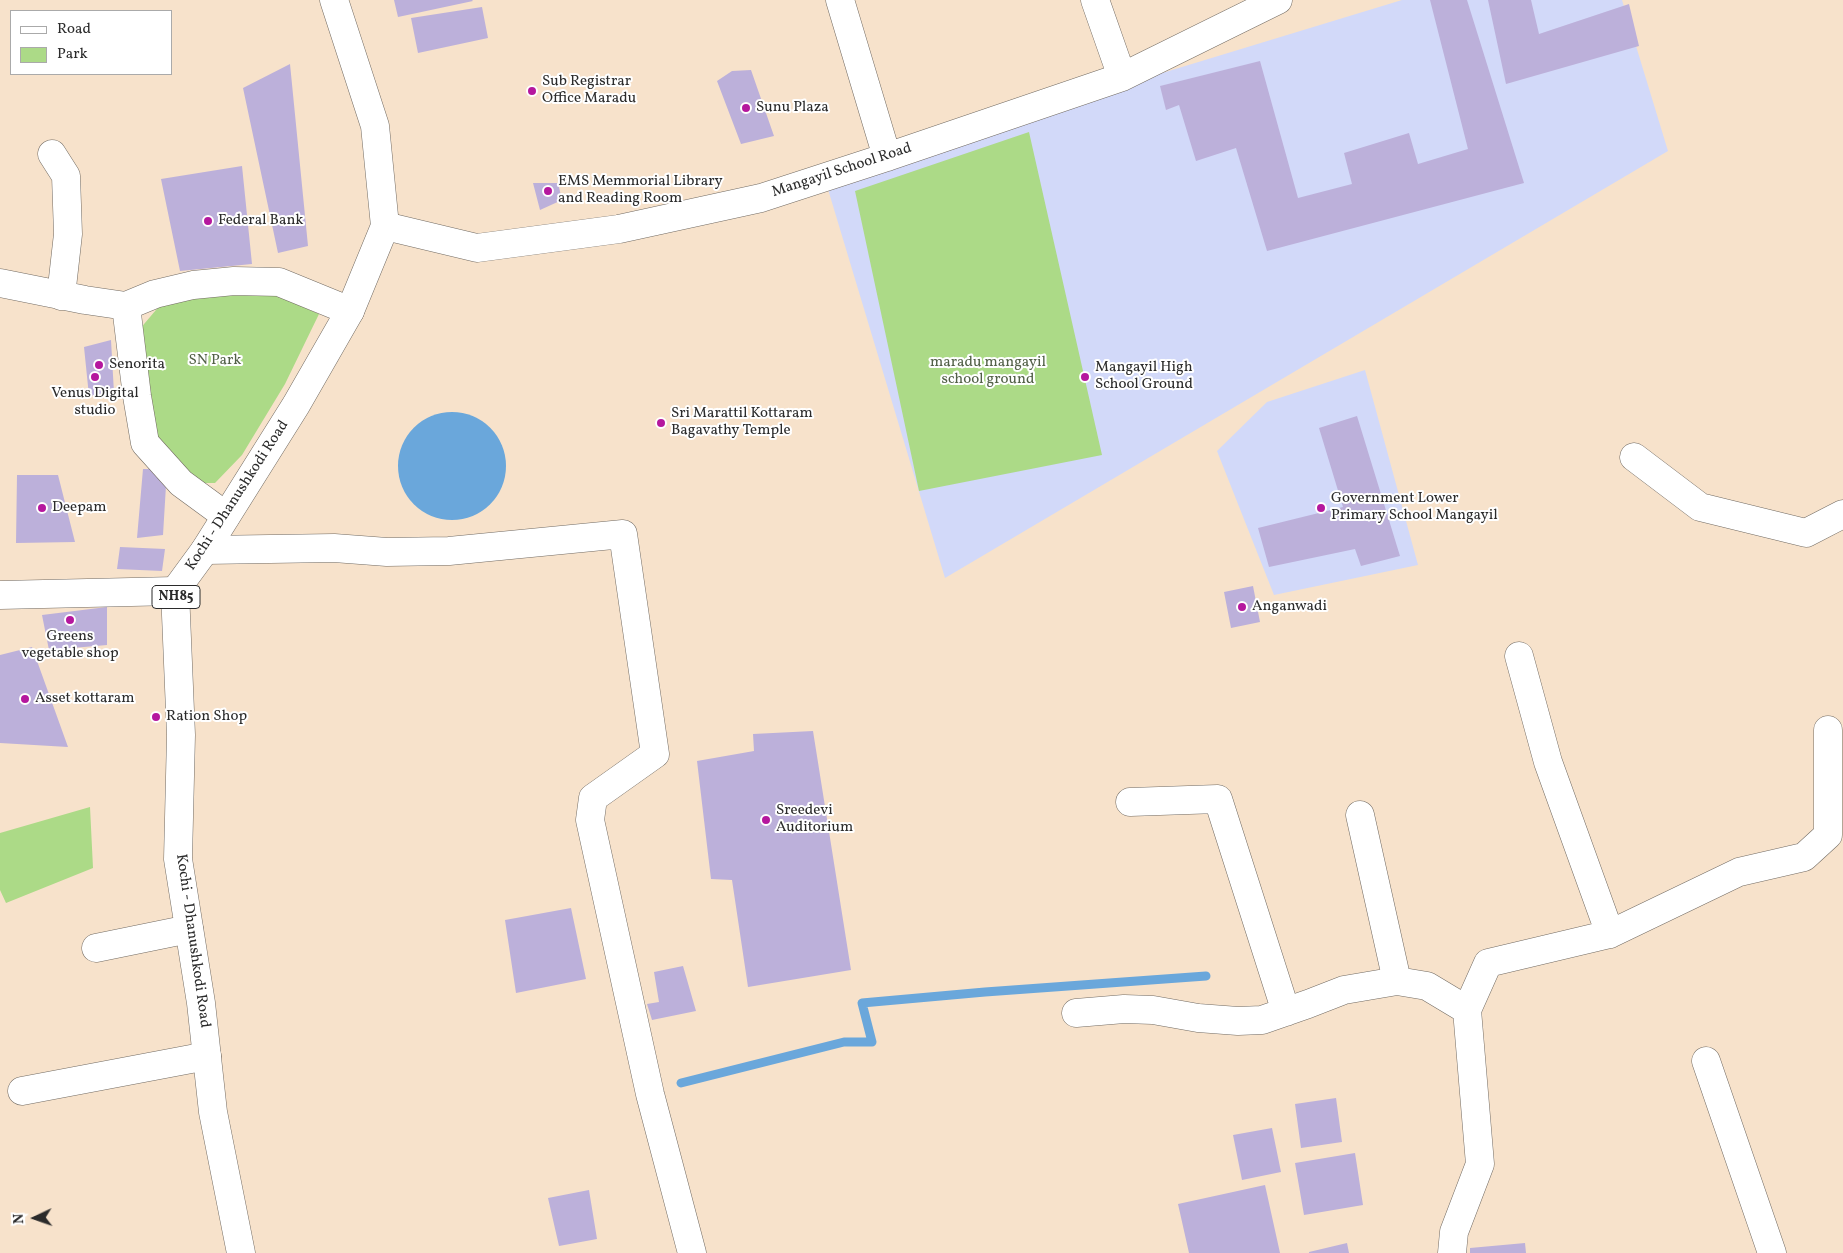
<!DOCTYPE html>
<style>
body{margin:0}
#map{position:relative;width:1843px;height:1253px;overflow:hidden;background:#f7e2cb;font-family:Vollkorn,serif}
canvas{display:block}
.legend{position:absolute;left:10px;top:10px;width:162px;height:65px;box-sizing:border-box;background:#fff;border:1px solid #aaa;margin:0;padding:6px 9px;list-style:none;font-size:15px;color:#2b2b2b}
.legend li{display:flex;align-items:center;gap:10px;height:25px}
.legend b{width:25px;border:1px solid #aaa}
.north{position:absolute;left:10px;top:1193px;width:50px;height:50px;-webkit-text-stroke:4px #fff;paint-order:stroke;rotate:267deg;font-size:14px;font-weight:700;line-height:20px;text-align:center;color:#2b2b2b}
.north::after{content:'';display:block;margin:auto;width:18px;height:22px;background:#2b2b2b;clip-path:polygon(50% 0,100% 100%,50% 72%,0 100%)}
</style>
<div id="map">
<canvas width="1843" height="1253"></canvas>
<ul class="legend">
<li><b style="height:6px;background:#fff"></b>Road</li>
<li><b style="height:14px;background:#acda87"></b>Park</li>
</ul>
<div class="north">N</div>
</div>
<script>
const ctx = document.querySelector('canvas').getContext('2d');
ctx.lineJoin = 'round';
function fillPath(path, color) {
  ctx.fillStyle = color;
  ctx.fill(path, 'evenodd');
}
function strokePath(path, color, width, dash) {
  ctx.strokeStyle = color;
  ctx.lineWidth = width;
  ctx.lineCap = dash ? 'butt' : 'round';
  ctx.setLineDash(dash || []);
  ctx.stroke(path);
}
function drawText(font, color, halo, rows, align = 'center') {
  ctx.font = font + ' Vollkorn,serif';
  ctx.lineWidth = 4;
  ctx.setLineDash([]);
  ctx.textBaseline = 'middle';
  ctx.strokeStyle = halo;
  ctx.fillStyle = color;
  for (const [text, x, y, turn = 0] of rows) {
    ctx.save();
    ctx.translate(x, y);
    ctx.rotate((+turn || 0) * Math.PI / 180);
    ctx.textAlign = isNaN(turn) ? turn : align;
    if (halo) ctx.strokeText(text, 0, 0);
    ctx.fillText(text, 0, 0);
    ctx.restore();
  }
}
fillPath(new Path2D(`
 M1402 0H1622L1668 151 945 578 824 176Z
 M1365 370 1418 565 1274 595 1217 451 1267 402Z`), '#d2d9f9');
fillPath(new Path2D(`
 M1029 132 1102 455 919 491 855 191Z
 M260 288 319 314 285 384 242 455 215 483H197L168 455 151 427 133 337 167 297Z
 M90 807 93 868 6 903 0 890V833Z`), '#acda87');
fillPath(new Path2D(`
 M398 466a54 54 0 1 1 108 0a54 54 0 1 1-108 0Z`), '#6aa7db');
strokePath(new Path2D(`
 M681 1083 844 1042H872L862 1003 985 992 1206 976`), '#6aa7db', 9);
fillPath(new Path2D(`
 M394 0H472L473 1 398 17Z
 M1430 0H1467L1524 183 1267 251 1236 148 1196 161 1179 105 1166 110 1160 86 1260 61 1298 198 1352 184 1344 153 1409 133 1418 164 1468 149Z
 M1488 0H1531L1539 34 1629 4 1639 46 1506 84Z
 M482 7 488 38 418 53 411 18Z
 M290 64 308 246 278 253 243 88Z
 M751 70 774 136 741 144 717 81 732 71Z
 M242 166 252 264 180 271 161 179Z
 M533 183H558L562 200 540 210Z
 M111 340 114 393 89 396 84 347Z
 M1357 416 1400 556 1361 566 1355 549 1269 567 1258 528 1343 507 1319 428Z
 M143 469H167L163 535 137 538Z
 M17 475H58L75 542 16 543Z
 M120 547 165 549 162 571 117 569Z
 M1253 586 1260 622 1231 628 1224 592Z
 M107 607V645L49 650 42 615Z
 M32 647 68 747 0 743V655Z
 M813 731 851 970 748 987 732 880 711 879 697 761 754 751 753 734Z
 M571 908 586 979 516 993 505 920Z
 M683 966 696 1011 652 1020 647 1004 659 1002 654 972Z
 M1336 1098 1342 1142 1301 1148 1295 1104Z
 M1272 1128 1281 1172 1242 1180 1233 1135Z
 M1355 1153 1363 1205 1304 1215 1295 1163Z
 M1265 1185 1280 1253H1189L1178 1204Z
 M589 1190 597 1239 559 1246 548 1198Z
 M1347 1243 1349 1253H1309V1252Z
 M1525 1243 1526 1253H1470V1248Z`), '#bcb0da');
const minor = new Path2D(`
 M840 0 887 157
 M1095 0 1122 77
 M52 154 66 176 68 234 61 296
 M385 226 477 248 619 229 761 198 887 157 1122 77 1278 0
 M0 283 85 300 126 306 155 294 193 285 234 281 279 282 350 311
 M126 306 137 396 145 443 181 483 226 516
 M1634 457 1700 507 1806 533 1843 514
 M205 550 334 548 387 552 449 551 623 534 655 754 593 798 590 820 650 1094 692 1253
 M0 595 175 591
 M1519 656 1548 762 1610 934
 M1130 802 1218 799 1286 1012
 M1360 815 1397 981
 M96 948 189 929
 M1076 1013 1124 1009 1153 1010 1198 1018 1238 1021 1262 1020 1308 1004 1344 990 1397 981 1427 986 1467 1010
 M1706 1061 1772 1253
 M22 1091 207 1056
 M1452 1253 1454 1232 1480 1164 1467 1010 1488 963 1610 934 1739 872 1804 857 1828 835V730`);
const highway = new Path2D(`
 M241 1253 213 1112 201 1003 178 859 181 735 175 591 205 550 296 405 350 311 385 226 375 126 334 0`);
strokePath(minor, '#726b63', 29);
strokePath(highway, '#726b63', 29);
strokePath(minor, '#fff', 28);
strokePath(highway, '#fff', 28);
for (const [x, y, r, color] of [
 [532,91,5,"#b5179e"],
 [746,108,5,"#b5179e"],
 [548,191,5,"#b5179e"],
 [208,221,5,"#b5179e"],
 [99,365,5,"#b5179e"],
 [95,377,5,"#b5179e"],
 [1085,377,5,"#b5179e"],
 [661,423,5,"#b5179e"],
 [42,508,5,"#b5179e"],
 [1321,508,5,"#b5179e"],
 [1242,607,5,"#b5179e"],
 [70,620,5,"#b5179e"],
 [25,699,5,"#b5179e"],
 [156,717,5,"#b5179e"],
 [766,820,5,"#b5179e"]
]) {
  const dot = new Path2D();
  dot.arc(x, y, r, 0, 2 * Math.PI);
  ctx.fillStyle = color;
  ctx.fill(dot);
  strokePath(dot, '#fff', 2);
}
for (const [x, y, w] of [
 [176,597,48]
]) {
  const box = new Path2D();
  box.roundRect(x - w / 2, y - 11.5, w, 23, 4);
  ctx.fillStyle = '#fff';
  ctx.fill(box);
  strokePath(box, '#2b2b2b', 1);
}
drawText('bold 14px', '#2b2b2b', null, [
 ["NH85",176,597]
]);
drawText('15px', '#2b2b2b', '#fff', [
 ["Sub Registrar",542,82],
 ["Office Maradu",542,99],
 ["Sunu Plaza",756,108],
 ["EMS Memmorial Library",558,182],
 ["and Reading Room",558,199],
 ["Federal Bank",218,221],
 ["Senorita",109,365],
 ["Mangayil High",1095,368],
 ["School Ground",1095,385],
 ["Venus Digital",95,394,"center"],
 ["studio",95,411,"center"],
 ["Sri Marattil Kottaram",671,414],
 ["Bagavathy Temple",671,431],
 ["Government Lower",1331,499],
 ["Primary School Mangayil",1331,516],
 ["Deepam",52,508],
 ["Anganwadi",1252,607],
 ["Greens",70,637,"center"],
 ["vegetable shop",70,654,"center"],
 ["Asset kottaram",35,699],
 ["Ration Shop",166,717],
 ["Sreedevi",776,811],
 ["Auditorium",776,828]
], 'left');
drawText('15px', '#2b2b2b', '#fff', [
 ["Mangayil School Road",842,171,-18],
 ["Kochi - Dhanushkodi Road",238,496,-57],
 ["Kochi - Dhanushkodi Road",192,941,82]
]);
drawText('15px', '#526047', '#fff', [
 ["SN Park",215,361],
 ["maradu mangayil",988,363],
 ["school ground",988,380]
]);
</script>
